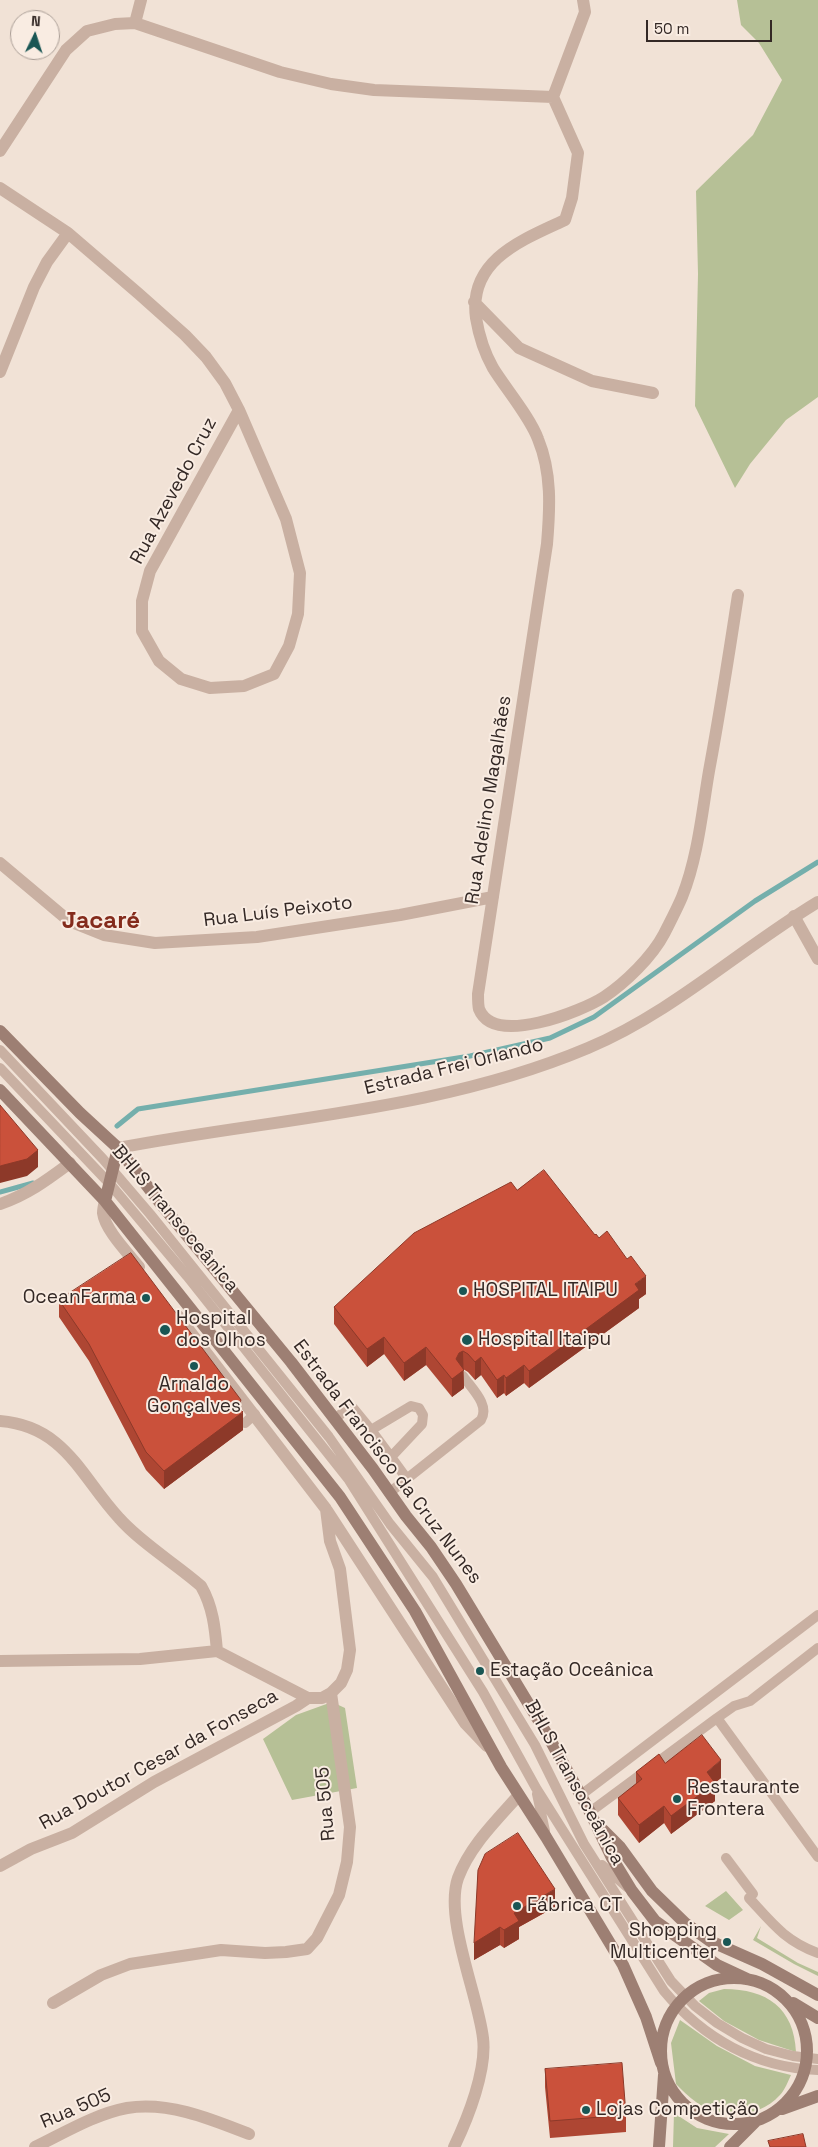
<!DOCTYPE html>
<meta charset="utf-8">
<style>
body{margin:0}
#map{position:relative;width:818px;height:2147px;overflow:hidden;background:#f1e2d6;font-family:"Space Grotesk",sans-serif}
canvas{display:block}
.north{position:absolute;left:10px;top:10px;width:50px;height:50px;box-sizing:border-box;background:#f9ece2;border:1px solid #aa9e96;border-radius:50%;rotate:4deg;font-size:14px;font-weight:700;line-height:20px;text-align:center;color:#332825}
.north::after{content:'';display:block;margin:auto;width:18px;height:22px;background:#195654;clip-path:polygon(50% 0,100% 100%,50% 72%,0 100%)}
.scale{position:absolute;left:646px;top:20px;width:126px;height:22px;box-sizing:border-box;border:2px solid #332825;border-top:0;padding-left:6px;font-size:15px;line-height:18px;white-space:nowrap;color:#332825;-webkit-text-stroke:4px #f9ece2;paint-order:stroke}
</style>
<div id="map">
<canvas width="818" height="2147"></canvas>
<div class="north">N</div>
<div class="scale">50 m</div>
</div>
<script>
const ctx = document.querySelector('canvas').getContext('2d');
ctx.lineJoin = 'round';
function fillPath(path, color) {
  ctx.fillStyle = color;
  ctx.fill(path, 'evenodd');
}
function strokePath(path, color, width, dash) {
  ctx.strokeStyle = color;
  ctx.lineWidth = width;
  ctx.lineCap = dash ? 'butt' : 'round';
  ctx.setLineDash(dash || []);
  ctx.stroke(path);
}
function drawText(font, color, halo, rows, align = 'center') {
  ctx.font = font + ' "Space Grotesk",sans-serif';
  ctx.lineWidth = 4;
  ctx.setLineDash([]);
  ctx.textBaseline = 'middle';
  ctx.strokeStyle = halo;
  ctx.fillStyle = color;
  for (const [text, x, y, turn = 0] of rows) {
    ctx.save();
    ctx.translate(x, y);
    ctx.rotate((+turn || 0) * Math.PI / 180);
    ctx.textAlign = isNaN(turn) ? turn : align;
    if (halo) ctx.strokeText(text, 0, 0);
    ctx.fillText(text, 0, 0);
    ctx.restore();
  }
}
fillPath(new Path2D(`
 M737 0H818V397L786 420 750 464 735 488 695 406 698 274 696 191 753 135 782 80 759 43 741 25Z
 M332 1702 345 1708 357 1788 292 1800 263 1739 296 1715Z
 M726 1891 743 1910 729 1920 705 1906Z
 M761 1926 757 1938 798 1963 818 1972V1976L794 1964 753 1940Z
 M724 1989C767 1989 794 2008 796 2052L759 2040 724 2021 699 2001 709 1993Z
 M680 2020 717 2046 755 2066 791 2075C788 2081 785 2090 780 2095 758 2119 721 2121 696 2102 689 2097 682 2090 676 2084L671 2043Z
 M674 2113 697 2128 729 2134 715 2147H673Z`), '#b6c096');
strokePath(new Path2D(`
 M117 1126 138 1109 470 1056 550 1038 594 1017 755 901 818 862
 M0 1192 33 1183`), '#74afac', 5);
strokePath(new Path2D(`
 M0 1050 103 1159 150 1214 329 1437 390 1524 433 1577 535 1745 584 1844 671 1981 695 2006 717 2023 742 2038 766 2049 793 2056 818 2059
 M0 1068 110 1184 187 1276 349 1480 483 1692 536 1788 664 1991C703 2038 756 2068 818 2070
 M335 1419 348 1408H353L371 1430 411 1406 419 1408 423 1415 422 1424 391 1457 407 1479
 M245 1423 255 1414
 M371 1430 391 1457
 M389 1493 481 1420C490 1405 472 1389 463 1376
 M717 1718 734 1706 750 1701 818 1648
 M537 1794 545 1831
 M581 1795 818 1615
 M590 1812 717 1718 818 1857
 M726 1858 753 1894
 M602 1865 627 1887
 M749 1898C772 1923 785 1941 818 1953`), '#c9b0a2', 10);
strokePath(new Path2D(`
 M583 0 585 12 553 97 578 153 572 198 565 220C522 240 468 260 476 318 479 336 484 352 493 368 506 389 530 417 538 439 552 473 550 508 547 544L478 994C478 999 478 1005 479 1009 494 1047 582 1011 604 997 625 983 652 957 664 934 670 922 677 909 682 897 698 857 702 812 709 771 720 712 729 654 738 595
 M135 23 141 0
 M0 151 66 50 87 31 115 24 135 23 280 72 331 84 374 90 553 97
 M0 188 68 233 139 294 185 335 206 357 225 383 239 410 286 519 300 573 298 614 289 646 274 674 244 686 210 688 181 679 159 661 142 631V601L150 571 239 410
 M474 302 519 348 592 381 653 393
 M0 372 34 287 47 262 68 233
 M0 863 69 921 104 935 155 943 257 937 400 915 493 897
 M794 916 818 959
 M105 1201C104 1205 103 1210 103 1213 105 1230 129 1254 139 1267
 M0 1204C27 1195 47 1180 70 1163
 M178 1316 326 1509 465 1723 487 1746
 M0 1421C65 1426 81 1477 119 1518 141 1543 176 1564 201 1586 213 1607 215 1628 217 1651L308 1698H322L331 1693
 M0 1661 140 1659 217 1651
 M0 1866 31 1849 72 1833 154 1782 296 1706 308 1698
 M53 2003 101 1975 130 1964 221 1950 265 1953 286 1952 307 1949 317 1938 339 1895 347 1862 350 1827 331 1693 341 1683 347 1670 350 1650 340 1569 330 1541 326 1509
 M35 2147C64 2133 95 2114 127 2108 168 2101 211 2119 249 2134
 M454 2147C468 2118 487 2070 483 2038 478 1995 444 1918 458 1878 470 1846 495 1822 518 1796`), '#c9b0a2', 12);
strokePath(new Path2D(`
 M118 1148C275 1118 439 1111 588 1048 672 1013 740 949 818 902`), '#c9b0a2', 12);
strokePath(new Path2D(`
 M0 1031 80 1113 118 1148 161 1204 291 1362 373 1469 406 1516 431 1547 456 1584 548 1736 590 1812 612 1858 632 1891 655 1921 717 1965 747 1979
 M0 1090 105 1201 340 1497 415 1611 501 1767 546 1837 623 1965 646 2017 661 2063
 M105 1201 118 1148
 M603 1830 620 1847 652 1891 685 1923 710 1941 762 1964 818 1995
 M661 2051a73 73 0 1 1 146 0a73 73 0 1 1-146 0Z
 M793 2003 818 2018
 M782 2109 818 2096
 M659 2147 664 2075
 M730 2147 755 2122`), '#9d7f73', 12);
fillPath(new Path2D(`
 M517 1190 595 1235 646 1294 639 1299V1308L529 1388 524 1383 506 1396 504 1393 497 1398 481 1375 475 1380 468 1372 463 1369 464 1388 452 1397 426 1365 404 1381 384 1354 367 1367 334 1324V1307Z
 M59 1300 241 1409 243 1430 164 1489 146 1470 89 1361 59 1317Z
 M665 1763 721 1778 715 1783V1801L671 1834 664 1823 639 1843 618 1815V1798L636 1784V1772Z
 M478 1870 555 1907 519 1927V1939L504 1948 500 1945 474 1960Z
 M545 2069 626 2115V2132L550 2138 545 2087Z`), '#ae4633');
fillPath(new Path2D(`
 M38 1150V1167L27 1176 0 1183V1166Z
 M646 1276V1294L639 1299V1308L529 1388V1371L635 1284Z
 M384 1337V1354L367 1367V1349Z
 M426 1347V1365L404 1381V1363Z
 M463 1351 464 1388 452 1397V1379L456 1359 459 1353Z
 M481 1357V1375L475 1380V1362Z
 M524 1365V1383L506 1396V1378Z
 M504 1375V1393L497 1398V1380Z
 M241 1400V1414L243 1412V1430L164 1489V1471L238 1407Z
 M721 1760V1778L707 1789V1772Z
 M715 1783V1801L671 1834V1816Z
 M664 1806V1823L639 1843V1825Z
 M555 1889V1907L519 1927V1939L504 1948V1930L514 1913Z
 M500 1927V1945L474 1960V1943Z`), '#8d3929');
const building = new Path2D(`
 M0 1105 38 1150 27 1159 0 1166Z
 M544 1170 595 1235 596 1234 599 1238 607 1231 627 1259 631 1256 646 1276 635 1284 639 1290 529 1371 524 1365 506 1378 504 1375 497 1380 481 1357 475 1362 468 1354 463 1351 459 1353 456 1359 464 1370 452 1379 426 1347 404 1363 384 1337 367 1349 334 1307 414 1233 511 1182 517 1190Z
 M131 1253 241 1400 238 1407 243 1412 164 1471 146 1452 89 1344 59 1300Z
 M702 1735 721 1760 707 1772 715 1783 671 1816 664 1806 639 1825 618 1798 642 1779 636 1772 659 1754 665 1763Z
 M518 1833 555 1889 514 1913 519 1921 504 1930 500 1927 474 1943 478 1870 485 1854Z
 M622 2063 626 2115 550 2121 545 2069Z
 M803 2134 806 2147H770L768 2141Z`);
fillPath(building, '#ca513b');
strokePath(building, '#8d3929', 1);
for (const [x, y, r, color] of [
 [463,1291,5,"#195654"],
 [146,1298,5,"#195654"],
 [165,1330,6,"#195654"],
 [467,1340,6,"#195654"],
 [194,1366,5,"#195654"],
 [480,1671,5,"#195654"],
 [677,1799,5,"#195654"],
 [517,1906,5,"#195654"],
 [727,1942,5,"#195654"],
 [586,2110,5,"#195654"]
]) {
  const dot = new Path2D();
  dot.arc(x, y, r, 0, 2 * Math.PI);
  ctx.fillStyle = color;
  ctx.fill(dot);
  strokePath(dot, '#f9ece2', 2);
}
drawText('19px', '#332825', '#f9ece2', [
 ["Rua Azevedo Cruz",174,491,-62],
 ["Rua Adelino Magalhães",489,800,-81],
 ["Rua Luís Peixoto",278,912,-7],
 ["Estrada Frei Orlando",454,1067,-14],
 ["BHLS Transoceânica",175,1219,50],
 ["Estrada Francisco da Cruz Nunes",387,1462,53],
 ["Rua Doutor Cesar da Fonseca",159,1760,-29],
 ["BHLS Transoceânica",574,1783,61],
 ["Rua 505",326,1804,-95],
 ["Rua 505",76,2109,-23]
]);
drawText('19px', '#332825', '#f9ece2', [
 ["HOSPITAL ITAIPU",473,1291],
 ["OceanFarma",136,1298,"right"],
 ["Hospital",176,1319],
 ["dos Olhos",176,1341],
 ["Hospital Itaipu",478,1340],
 ["Arnaldo",194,1385,"center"],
 ["Gonçalves",194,1407,"center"],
 ["Estação Oceânica",490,1671],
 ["Restaurante",687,1788],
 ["Frontera",687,1810],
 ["Fábrica CT",527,1906],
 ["Shopping",717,1931,"right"],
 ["Multicenter",717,1953,"right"],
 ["Lojas Competição",596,2110]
], 'left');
drawText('bold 24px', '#842b1c', '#f9ece2', [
 ["Jacaré",101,921]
]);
</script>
